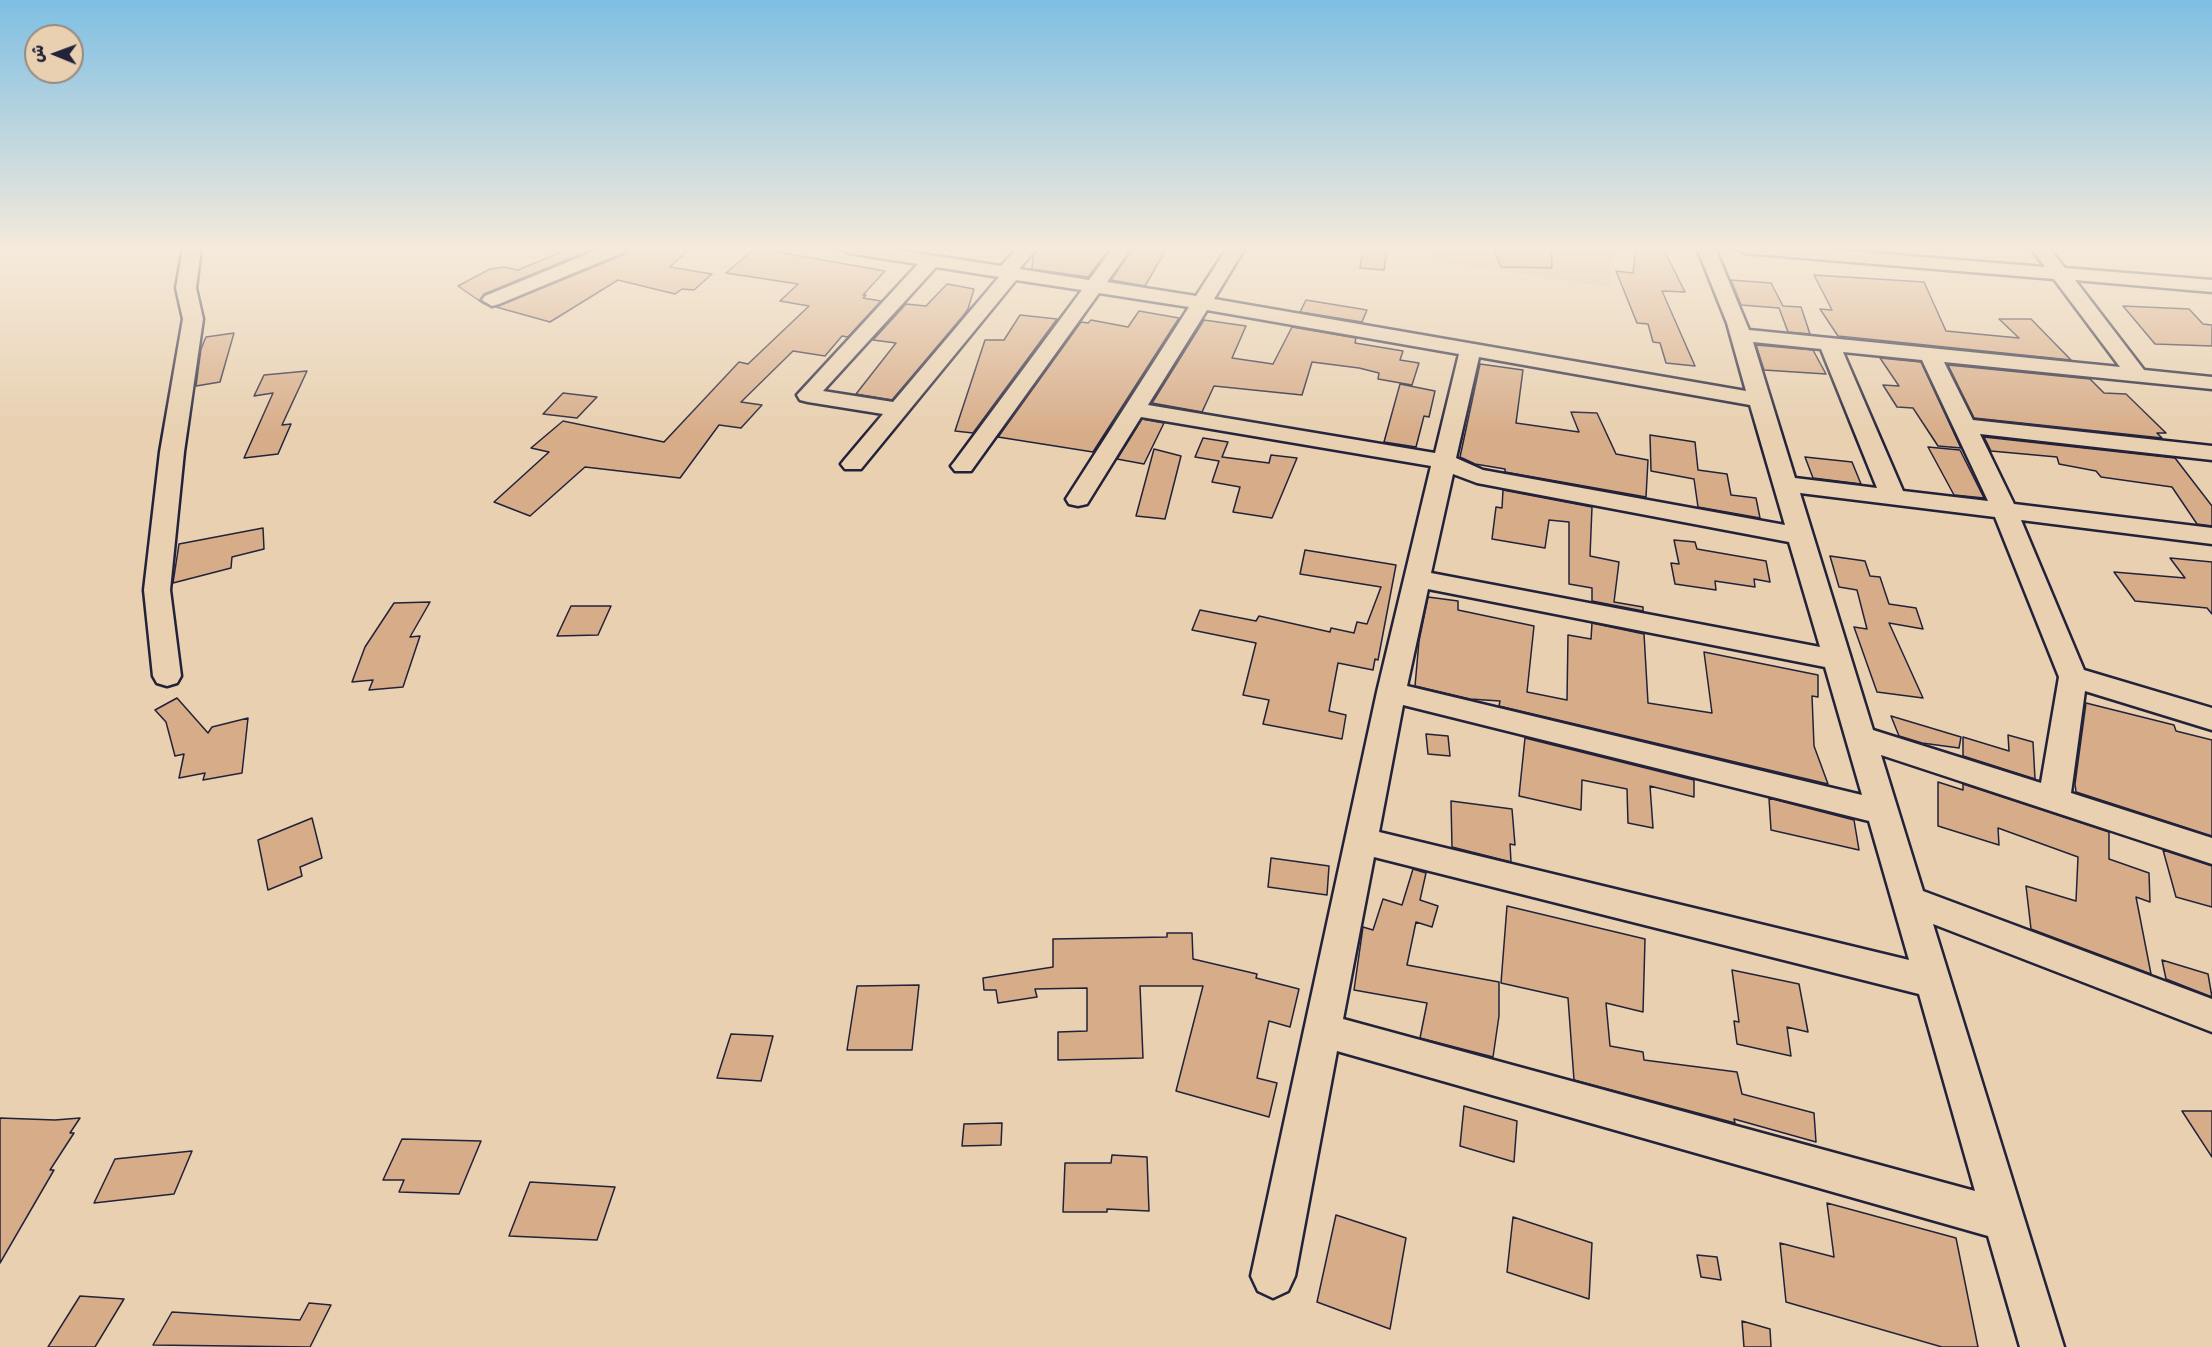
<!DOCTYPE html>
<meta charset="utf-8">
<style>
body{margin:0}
#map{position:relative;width:2212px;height:1347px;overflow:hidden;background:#e8d0b0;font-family:"Comic Neue","Playpen Sans Arabic",sans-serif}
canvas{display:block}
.north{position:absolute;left:24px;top:24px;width:60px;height:60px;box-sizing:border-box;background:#e8d0b0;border:2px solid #998a81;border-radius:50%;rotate:271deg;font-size:16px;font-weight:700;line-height:24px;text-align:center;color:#22223b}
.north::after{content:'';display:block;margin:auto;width:21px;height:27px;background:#22223b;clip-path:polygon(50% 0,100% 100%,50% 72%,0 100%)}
</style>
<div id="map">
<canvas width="2212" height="1347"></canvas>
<div class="north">ش</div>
</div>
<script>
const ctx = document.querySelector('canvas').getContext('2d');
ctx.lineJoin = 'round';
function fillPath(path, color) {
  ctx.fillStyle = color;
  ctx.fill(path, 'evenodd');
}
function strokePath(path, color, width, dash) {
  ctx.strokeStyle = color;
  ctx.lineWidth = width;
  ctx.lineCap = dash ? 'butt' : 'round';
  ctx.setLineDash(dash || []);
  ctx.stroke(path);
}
fillPath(new Path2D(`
 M1436 248H1615L1610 287 1431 261Z`), '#dfc2a2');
const building = new Path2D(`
 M571 248H596L484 294 480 300 484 304 458 286 490 269 504 267 518 270Z
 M629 248H690L670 267 712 274 694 290 682 289 675 294 618 280 550 322 496 307 625 254Z
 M755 248 885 271 863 295H866L863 298 881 301 848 337 842 336 825 356 793 351 741 402 762 405 741 428 719 425 680 478 585 467 530 516 494 502 549 452 531 448 563 421 664 442 739 362 748 364 809 306 780 301 798 284 726 273Z
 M1039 248H1110L1088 277 1032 269 1033 257Z
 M1133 248H1167L1145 286 1111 280Z
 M1363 248H1387L1384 270 1360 268Z
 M1493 248H1551L1552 268 1501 267Z
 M1636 248H1663L1685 292 1662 291 1695 366 1666 363 1660 343 1653 342 1648 324 1637 323 1616 271 1633 273Z
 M1814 275 1924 282 1946 331 2019 338 1999 319H2031L2071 360 1838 336 1820 309 1832 310Z
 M1731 280 1771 283 1783 306 1801 307 1810 334 1788 332 1779 308 1741 305Z
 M947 284 974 289 968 309 963 316 892 400 856 394 896 343 873 340 906 304 926 306Z
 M1306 300 1367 310 1362 322 1300 312Z
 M2123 306 2189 309 2203 324 2212 325V346L2155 344Z
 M1139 311 1179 318 1093 452 998 437 1081 322 1088 323 1091 320 1128 327Z
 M1020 315 1057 319 973 433 955 431 985 340H1004Z
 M1204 320 1246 326 1232 358 1273 364 1292 327 1356 338 1355 343 1403 351 1400 360 1419 363 1412 385 1378 379 1379 373 1359 368 1312 362 1302 395 1214 386 1202 412 1152 403Z
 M234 333 220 382 196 386 201 349 206 337Z
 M1756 345 1813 350 1826 374 1764 370Z
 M1880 358 1921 362 1961 448 1938 446 1913 408 1897 407 1883 385 1899 386Z
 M1480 364 1523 370 1516 423 1579 432 1571 412 1597 413 1616 454 1648 460 1646 497 1505 472V469L1475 464 1460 457Z
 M1948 365 2090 379 2104 393 2126 394 2166 433H2157L2162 438 1974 418Z
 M307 371 282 425 291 424 278 454 244 458 273 393 254 396 264 375Z
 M1400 384 1435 391 1429 417 1424 416 1416 447 1384 442Z
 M563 393 597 397 577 418 543 414Z
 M1142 419 1164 423 1144 464 1117 459Z
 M1650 435 1695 442 1698 470 1727 474 1731 495 1756 498 1760 518 1698 507 1694 479 1651 471Z
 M1984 437 2175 458 2212 506V526L2197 524 2172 487 2101 477 2096 471 2059 464 2057 457 1991 451Z
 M1203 438 1228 442 1222 457 1269 463 1271 455 1297 458 1272 518 1233 512 1240 487 1212 482 1219 461 1195 457Z
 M1928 447 1960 450 1984 498 1954 495Z
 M1154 449 1181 456 1165 519 1136 516Z
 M1805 457 1852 462 1861 484 1813 478Z
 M1503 490 1592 507 1590 556 1619 562 1614 602 1643 607V611L1592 601V588L1569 584V522L1549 520 1545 548 1492 539 1496 507 1502 508Z
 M263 528 264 549 232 557 231 568 173 583 179 544Z
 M1674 540 1695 542 1697 549 1766 561 1770 582 1754 579 1755 587 1715 581 1716 590 1675 584 1671 563 1679 564Z
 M1305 550 1396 565 1378 660 1375 659 1373 670 1338 663 1329 711 1346 715 1342 739 1263 724 1269 700 1243 695 1256 643 1192 630 1200 610 1256 621 1259 616 1330 632 1331 628 1354 633 1357 622 1367 624 1381 587 1300 574Z
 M1830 556 1865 561 1870 576 1880 577 1889 604 1916 608 1923 629 1889 623 1923 698 1877 692 1854 627 1867 629 1857 590 1839 587Z
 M2170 558 2212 562V614L2207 608 2135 601 2114 572 2185 578Z
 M1428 597 1458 601V610L1534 626 1527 692 1567 700 1568 635 1591 639 1592 623 1644 634 1648 703 1712 713 1704 652 1818 675V697L1812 696 1814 746 1828 784 1499 706 1500 701 1470 699 1415 686 1419 641Z
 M430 602 410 637 420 636 403 687 369 690 373 680 352 682 365 647 394 603Z
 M571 606H611L598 635 557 636Z
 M177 698 208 733 212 727 248 718 242 773 203 780 205 773 179 778 184 754 175 756 166 722 155 710Z
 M2086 703 2174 725 2176 731 2212 740V836L2076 792 2075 784Z
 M1891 716 1961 737 1959 748 1922 743 1899 736Z
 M1426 734 1448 736 1450 756 1428 754Z
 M2008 735 2033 742 2035 779 1963 756V737L2009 751Z
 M1525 738 1694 780V797L1650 786 1653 828 1628 823 1627 789 1582 780 1581 810 1519 796Z
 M1938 782 1963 790V784L2109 832V859L2149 873 2150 902 2136 897 2151 974 2031 929 2026 886 2076 901 2078 857 1998 828 1999 845 1938 826Z
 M1769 798 1854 820 1859 850 1771 830Z
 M1451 801 1512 809 1515 845 1510 844 1511 862 1452 847Z
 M312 818 322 858 300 867 302 876 268 890 258 840Z
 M2163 850 2212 866V907L2176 897Z
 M1271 858 1329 866 1327 895 1268 887Z
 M1413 869 1426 873 1420 900 1438 906 1432 927 1416 922 1407 965 1499 982V1016L1493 1057 1420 1038 1427 1003 1354 990 1363 927 1373 930 1383 899 1402 905Z
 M1507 906 1645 939 1643 1012 1606 1003 1610 1046 1643 1052 1644 1060 1737 1072 1742 1094 1814 1113 1816 1142 1734 1119 1735 1123 1574 1080 1568 998 1501 983Z
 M1167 933H1192L1193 959 1257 974 1256 978 1299 989 1290 1027 1269 1021 1257 1078 1277 1083 1269 1117 1176 1091 1203 986H1140L1143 1058 1058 1060V1032L1087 1031V988L1035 989 1037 997 998 1003 996 990H984L983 978 1053 967V939L1167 937Z
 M2162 960 2208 974 2212 997 2166 979Z
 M1732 970 1799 984 1808 1032 1787 1027 1791 1056 1737 1044 1734 1021 1739 1022Z
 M919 985 912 1050H847L857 986Z
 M731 1034 773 1036 761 1081 717 1078Z
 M1464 1106 1517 1121 1514 1162 1460 1146Z
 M2182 1111H2212V1157Z
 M0 1118 55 1120 80 1118 70 1133H74L50 1170H54L0 1263Z
 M1002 1123 1001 1145 962 1146 964 1124Z
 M402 1139 481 1141 459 1194 399 1192 404 1180H383Z
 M192 1151 174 1194 94 1203 115 1159Z
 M1112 1155 1147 1157 1149 1211 1107 1209V1212H1063L1065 1163H1111Z
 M530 1182 615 1187 597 1240 509 1236Z
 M1827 1203 1956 1238 1978 1347H1942L1786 1302 1780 1243 1834 1257Z
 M1336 1215 1406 1238 1390 1329 1317 1302Z
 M1513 1217 1592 1243 1589 1299 1507 1272Z
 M1697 1255 1717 1257 1721 1280 1701 1277Z
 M80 1296 124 1299 95 1347H48Z
 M309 1303 331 1305 310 1347 153 1345 172 1312 300 1320Z
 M1742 1321 1770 1329 1771 1347H1744Z`);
fillPath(building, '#d7ac88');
strokePath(building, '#22223b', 1.5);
const minor = new Path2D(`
 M183 248H201L196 288 203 319 184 452 170 590 181 676 177 683 167 686 157 683 153 676 144 590 160 452 183 319 176 288Z
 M602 248H627L624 252 499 304 492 306 482 300 485 296Z
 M840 248H883L1001 266 1018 248H1037L1019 269 1089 280 1113 248H1131L1107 282 1196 296 1227 248H1245L1214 299 1746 391 1727 323 1697 248H1715L1749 330 2120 367 2054 279 1745 253 1736 248H1811L2045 267 2031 248H2049L2065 268 2212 280V292L2075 280 2144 370 2212 377V389L1944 362 1973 420 2212 446V460L1980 434 2014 504 2212 528V544L2021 520 2084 670 2212 708V730L2085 691 2071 793 2212 838V864L1881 755 1923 891 2212 999V1032L1933 924 2064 1347H2020L1988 1236 1337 1051 1295 1276 1288 1291 1273 1298 1258 1291 1251 1276 1377 692 1431 466 1141 417 1087 504 1078 506 1069 504 1066 499 1189 307 1099 293 971 471H955L951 466 955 461 1082 290 1016 280 861 469H845L841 464 845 459 883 414 808 402 800 400 797 395 918 264 849 253ZM936 267 999 277 893 402 823 391ZM1207 310 1459 354 1435 453 1148 405ZM1753 342 1821 349 1877 488 1795 478ZM1843 352 1922 360 1988 501 1903 491ZM1479 357 1750 405 1785 525 1483 470 1456 458ZM1453 474 1477 483 1789 542 1820 647 1431 573ZM1800 493 1995 517 2059 677 2041 783 1873 730ZM1428 589 1825 667 1862 795 1407 686ZM1403 705 1869 821 1909 960 1379 832ZM1374 857 1919 994 1975 1191 1343 1019Z`);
strokePath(minor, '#22223b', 5);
fillPath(minor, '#e8d0b0');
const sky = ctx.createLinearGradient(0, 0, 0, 436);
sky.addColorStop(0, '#7ebfe3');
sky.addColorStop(0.57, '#f5eadb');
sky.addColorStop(1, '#f5eadb00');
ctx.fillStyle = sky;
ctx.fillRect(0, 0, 2212, 436);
</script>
